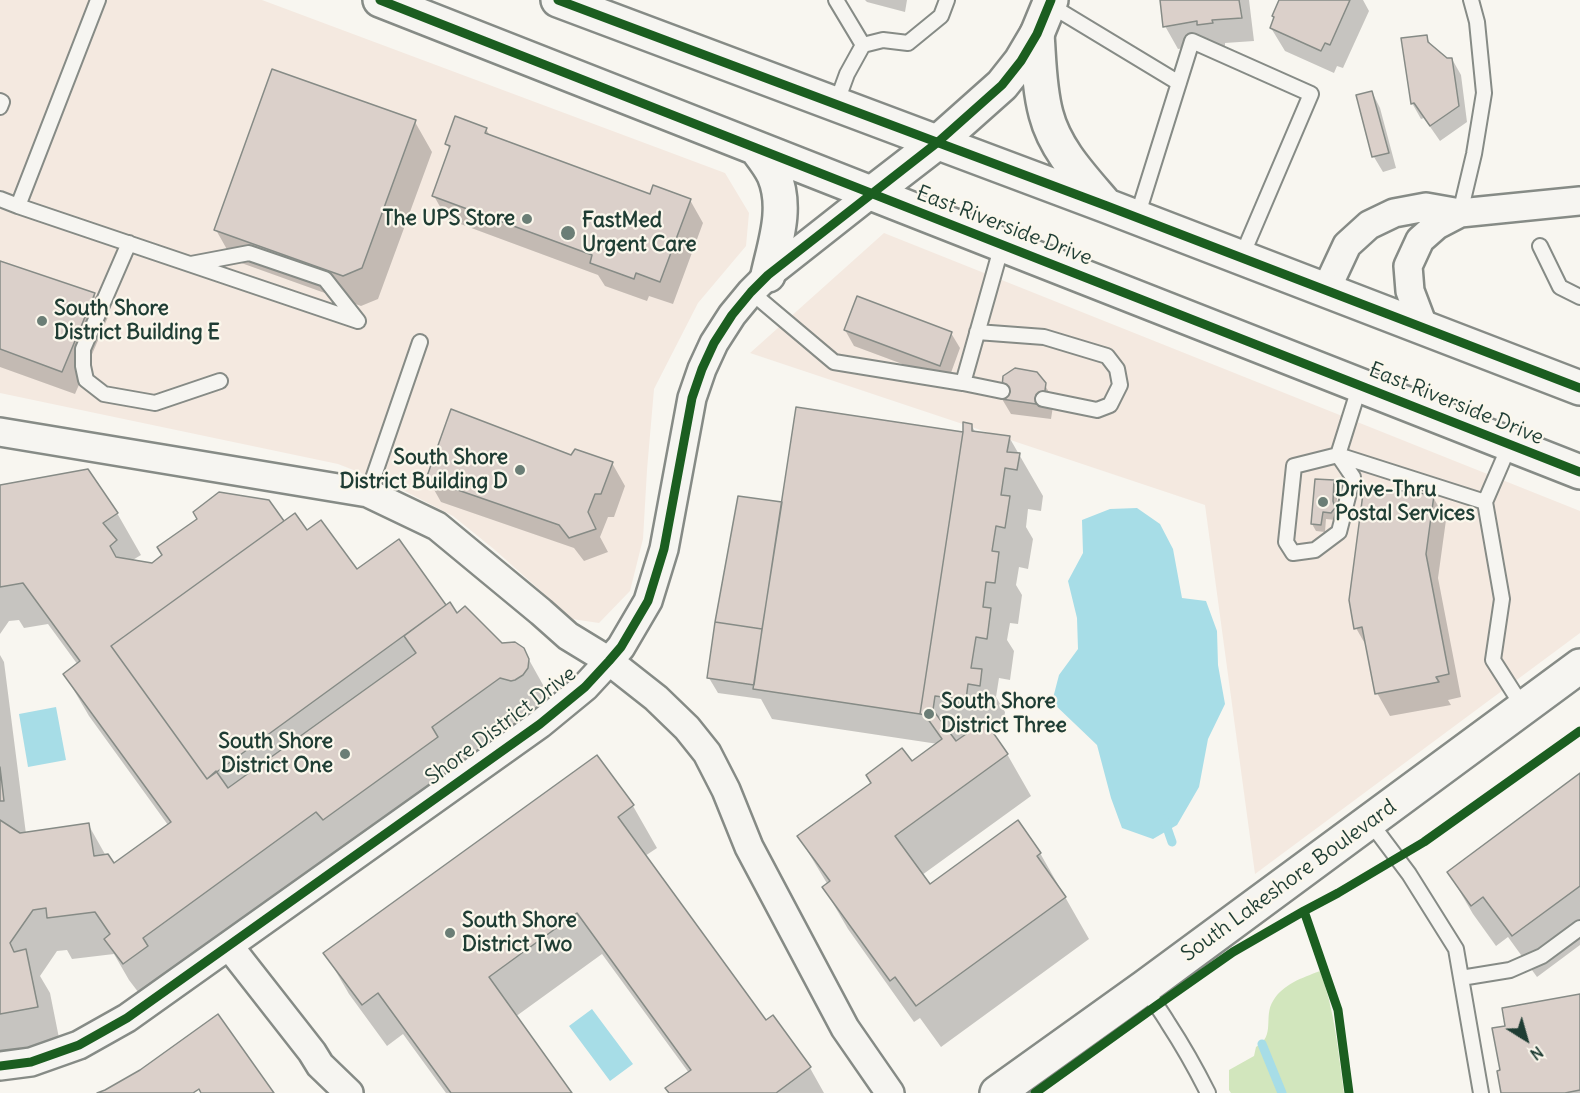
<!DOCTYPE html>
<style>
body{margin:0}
#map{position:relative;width:1580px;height:1093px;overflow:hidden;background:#f8f6f0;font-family:Delius,sans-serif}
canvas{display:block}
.north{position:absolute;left:1496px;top:1009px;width:60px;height:60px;-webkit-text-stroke:4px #fbf7ec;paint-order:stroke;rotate:143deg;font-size:16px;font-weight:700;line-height:24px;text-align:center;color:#1f3d34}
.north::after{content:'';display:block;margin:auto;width:21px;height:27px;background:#1f3d34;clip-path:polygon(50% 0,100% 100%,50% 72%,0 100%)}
</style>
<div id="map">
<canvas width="1580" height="1093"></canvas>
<div class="north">N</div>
</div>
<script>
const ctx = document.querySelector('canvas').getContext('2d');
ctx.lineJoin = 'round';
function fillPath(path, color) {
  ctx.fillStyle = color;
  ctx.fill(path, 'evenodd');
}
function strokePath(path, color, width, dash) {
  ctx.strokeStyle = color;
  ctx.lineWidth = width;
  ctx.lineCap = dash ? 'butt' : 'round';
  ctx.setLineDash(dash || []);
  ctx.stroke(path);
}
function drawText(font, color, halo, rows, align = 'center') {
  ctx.font = font + ' Delius,sans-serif';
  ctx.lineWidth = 4.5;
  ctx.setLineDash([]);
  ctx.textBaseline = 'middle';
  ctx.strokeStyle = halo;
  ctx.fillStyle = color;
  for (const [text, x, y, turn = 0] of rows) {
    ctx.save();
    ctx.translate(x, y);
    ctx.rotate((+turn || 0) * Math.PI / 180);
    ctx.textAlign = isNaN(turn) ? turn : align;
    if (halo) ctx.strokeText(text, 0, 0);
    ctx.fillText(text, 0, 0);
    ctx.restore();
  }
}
fillPath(new Path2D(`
 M0 0H262L725 173 749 213 746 246 698 303 654 389 647 470 643 539 630 591 599 623 572 619 495 550 453 516 397 487 338 464 0 393Z
 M884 233 1580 511V633L1255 874 1205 505 750 353Z`), '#f4e9e0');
fillPath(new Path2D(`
 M1320 971C1335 1010 1338 1052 1344 1093H1231L1229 1090V1070L1254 1056 1256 1047C1276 1036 1263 1017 1273 1001 1283 984 1302 978 1320 971Z`), '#d2e6bd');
fillPath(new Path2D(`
 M1137 508 1160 524 1173 549 1182 598 1206 601 1217 631 1218 665 1225 704 1208 739 1199 787 1177 825 1153 839 1122 828 1111 798 1097 745 1052 702 1059 675 1078 649 1077 618 1068 581 1083 553 1082 520 1110 509Z
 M56 707 66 760 28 767 19 714Z
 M592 1009 633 1064 610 1081 569 1026Z`), '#a7dde7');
fillPath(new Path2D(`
 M865 0H907L905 12 867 2Z
 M1161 0H1249L1254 41 1225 43V46L1212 48 1210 44 1178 49 1165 26Z
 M1281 0H1363L1369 11 1343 68 1337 66 1334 73 1285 51 1271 28Z
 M1426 36 1433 48 1446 60 1452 59 1461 75 1467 122 1440 141 1424 118 1421 119 1412 103Z
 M1372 92 1380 108 1396 168 1383 172 1374 157 1358 96Z
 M415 122 432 152 378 299 361 306 233 260 216 230Z
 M486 129 490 136 650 196 690 200 703 223 673 304 649 296 647 301 605 286 598 275 447 219 434 196 450 150 447 144Z
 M0 263 94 294 108 317 75 394 0 367Z
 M845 330 951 333 960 348 948 381 854 346Z
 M1044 384 1054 400 1051 419 1011 414 1002 399Z
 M971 425 976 433 1009 437 1043 496 1041 511 1028 509 1026 527 1033 539 1028 569 1019 567 1016 585 1022 595 1018 624 1010 623 1007 640 1014 651 1010 680 999 678 996 697 1005 712 1003 727 992 725 991 732 1007 754 1031 796 922 875 930 886 1040 853 1089 939 941 1047 920 1018 914 1022 848 929 824 888 828 885 799 837 912 763 938 744 772 719 761 699 718 693 709 678 781 503 965 434Z
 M571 457 612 463 625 486 614 517H608L600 537 608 552 584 561 574 548 441 502 428 479Z
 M1316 480 1334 482 1338 489 1336 509 1338 516 1335 520 1326 519 1325 532 1316 531 1312 524Z
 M0 487 117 513 141 555 131 561 152 565 283 523 307 532 356 571 446 607 457 616 502 644 523 649 552 701 148 1005 129 980 114 954 72 959 67 950 57 951 40 976 50 993 61 1048 0 1059V655L4 662 26 834 88 824 106 856 114 865 168 825 89 716 65 675 78 665 48 624 24 628 19 620 9 621 0 634Z
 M1433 497 1446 520 1438 578 1461 697 1448 700 1451 705 1390 716 1377 693 1368 649 1356 628Z
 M597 757 633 806 657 848 645 856 765 1022 773 1017 810 1068 824 1093H670L689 1073 602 954 515 1017 571 1093H446L403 1034 387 1046 349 994 325 953Z
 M1580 775V945L1537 977 1508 937 1496 946 1473 914 1449 873Z
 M1580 996V1093H1503L1502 1071 1507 1028Z`), '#0003');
strokePath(new Path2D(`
 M1164 819 1172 842
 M1262 1044 1282 1093`), '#a7dde7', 9);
const building = new Path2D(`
 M1160 0H1239L1242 18 1212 20 1213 23 1197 25V21L1163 27Z
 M1279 0H1350L1330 45 1325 43 1321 51 1270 28 1274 17 1272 16Z
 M1427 35 1428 42 1447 58H1452L1459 106 1430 126 1414 103 1411 104 1401 38Z
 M272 69 416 120 362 268 343 276 214 230Z
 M1372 91 1389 153 1372 157 1356 95Z
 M455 116 487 128 485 133 650 194 653 185 691 199 660 282 636 273 634 279 590 263 592 255 432 196 450 146 445 144Z
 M0 261 95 293 62 372 0 349Z
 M857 296 952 332 940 366 844 330Z
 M1015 368 1037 372 1046 383 1043 405 1001 399 1003 376Z
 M796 407 963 432 920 714 753 689Z
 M451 409 571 455 575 449 613 462 601 494H595L588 512 596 529 569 538 559 525 426 479Z
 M963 422 972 424V431L1010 436 1007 452 1020 453 1017 470 1005 468 1001 495 1010 496 1005 528 996 526 992 551 999 552 995 583 986 582 983 607 991 608 987 639 976 637 971 668 982 669 980 686 968 684 966 700 935 696 933 710 956 741 985 721 1008 754 895 836 930 884 1018 820 1041 853 1037 856 1066 897 916 1006 895 977 890 981 822 887 830 881 797 836 871 783 866 775 902 748 912 761 942 739 925 715 920 714 963 432Z
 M88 469 118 513 103 523 117 540 110 546 116 557 152 563 162 555 157 547 197 519 193 512 219 492 269 500 284 521 111 646 207 779 216 771 228 788 416 653 404 636 450 602 457 613 465 606 502 643 515 642 524 648 529 659 528 668 523 675 515 680 511 681 500 678 432 727 438 737 323 820 316 812 143 938 148 946 123 964 104 939 110 934 95 912 47 918 46 908 33 910 10 943 14 952 26 949 38 1007 0 1014V820L20 833 89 823 94 856 108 854 114 863 171 822 63 674 80 661 23 583 0 587V485Z
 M1315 479 1334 480 1333 501 1335 508 1331 513 1323 512 1321 525 1311 524Z
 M1364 486 1434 495 1426 554 1449 674 1436 677 1439 682 1375 694 1362 627 1354 629 1349 600Z
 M738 496 782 502 762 629 715 622Z
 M295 513 307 530 321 520 357 569 399 539 446 605 207 779 111 646Z
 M715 622 762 629 754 685 707 678Z
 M597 755 634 805 618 817 766 1020 773 1015 811 1067 776 1093H669L665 1088 691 1070 577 913 489 977 572 1093H451L378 993 362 1005 323 953Z
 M0 767 4 801H0Z
 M1580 773V886L1512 936 1483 897 1471 906 1447 872Z
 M1580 994V1090L1565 1093H1501L1497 1071 1500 1070 1492 1028 1505 1026 1502 1008Z
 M218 1014 274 1093H201L199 1089 193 1093H97L105 1090 140 1070Z`);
fillPath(building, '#dbd0ca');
strokePath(building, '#868b86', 1.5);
const lane = new Path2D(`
 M836 0 863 45
 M1050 5 1179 83
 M0 101 2 102 0 107
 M836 104 847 74 863 45 883 40 908 43 941 16 947 0
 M0 199 18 206 98 0
 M18 206 358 321
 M1460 213 1474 154 1484 93 1477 22 1471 0
 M1137 217 1192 41 1311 94 1241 258
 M129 243 83 349V366L86 380 104 394 155 403 220 381
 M1540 246 1560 287 1580 297
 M191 264 249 253 325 279 358 321
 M751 292 834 362 963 383 1002 245
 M977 332 1044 337 1107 356 1117 369 1120 385 1110 405 1097 410 1043 399
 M963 383 1002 391
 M1510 444 1485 502 1502 599 1493 660 1523 707
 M1338 455 1353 477 1339 532 1315 550 1293 553 1286 542 1294 466 1338 455 1360 385
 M1338 455 1485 502
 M368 493 420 342
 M1370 822 1409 874 1456 949 1461 978 1510 970 1542 956 1580 928
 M1461 978 1481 1093
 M1145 987C1152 1000 1161 1011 1168 1023 1183 1046 1196 1069 1208 1093`);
const street = new Path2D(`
 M1326 290 1347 245 1369 225 1394 213 1426 207 1460 213 1580 201
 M1424 328 1410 291 1408 266 1420 240 1437 225 1460 213
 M0 432 368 493 437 526 541 612 568 636 609 661 656 698 687 728 707 753 726 790 749 847 845 1028 890 1093
 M229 946 312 1052 320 1065 349 1093
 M0 1066 31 1062 79 1045 127 1018 540 724 585 687 609 661 621 647 648 601 664 549 692 398 702 369 714 343 732 315 751 292 768 275 872 193`);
const secondary = new Path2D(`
 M872 193 938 142 1002 85 1021 61 1037 34 1051 0
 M997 1093 1145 987 1580 666`);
const primary = new Path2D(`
 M380 0 1580 472
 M558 0 1107 206 1580 388
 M1037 34C1039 61 1039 88 1046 114 1055 149 1081 176 1104 203
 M756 148C762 156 770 166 774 175 788 208 775 243 768 275`);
strokePath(lane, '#868b86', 18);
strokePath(street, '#868b86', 32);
strokePath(secondary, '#868b86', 38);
strokePath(primary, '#868b86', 38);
strokePath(lane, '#f6f5f1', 14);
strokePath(street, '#f6f5f1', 27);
strokePath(secondary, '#f6f5f1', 33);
strokePath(primary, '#f6f5f1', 33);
strokePath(new Path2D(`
 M380 0 1580 472
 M558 0 1107 206 1580 388
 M1304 911 1338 1010 1349 1093
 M0 1066 31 1062 79 1045 127 1018 540 724 585 687 609 661 621 647 648 601 664 549 692 398 702 369 714 343 732 315 751 292 768 275 938 142 1002 85 1021 61 1037 34 1051 0
 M1035 1093 1156 1006 1233 952 1304 911 1338 893 1424 842 1580 731`), '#1b5e20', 9);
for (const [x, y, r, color] of [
 [527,219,6,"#6b7e76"],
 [568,233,8,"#6b7e76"],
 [42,321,6,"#6b7e76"],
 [520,470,6,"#6b7e76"],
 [1323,502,6,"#6b7e76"],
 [929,714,6,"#6b7e76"],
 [345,754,6,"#6b7e76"],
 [450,933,6,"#6b7e76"]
]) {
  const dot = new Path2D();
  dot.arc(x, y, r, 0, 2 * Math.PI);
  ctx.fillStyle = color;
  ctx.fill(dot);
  strokePath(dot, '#fbf7ec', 2);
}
drawText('bold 21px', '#1f3d34', '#fbf7ec', [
 ["The UPS Store",515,219,"right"],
 ["FastMed",582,221],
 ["Urgent Care",582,245],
 ["South Shore",54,309],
 ["District Building E",54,333],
 ["South Shore",508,458,"right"],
 ["District Building D",508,482,"right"],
 ["Drive-Thru",1335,490],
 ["Postal Services",1335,514],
 ["South Shore",941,702],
 ["District Three",941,726],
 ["South Shore",333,742,"right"],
 ["District One",333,766,"right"],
 ["South Shore",462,921],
 ["District Two",462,945]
], 'left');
drawText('21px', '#1f3d34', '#fbf7ec', [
 ["East Riverside Drive",1004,226,21],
 ["East Riverside Drive",1456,404,22],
 ["Shore District Drive",501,726,-37],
 ["South Lakeshore Boulevard",1289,881,-36]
]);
</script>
